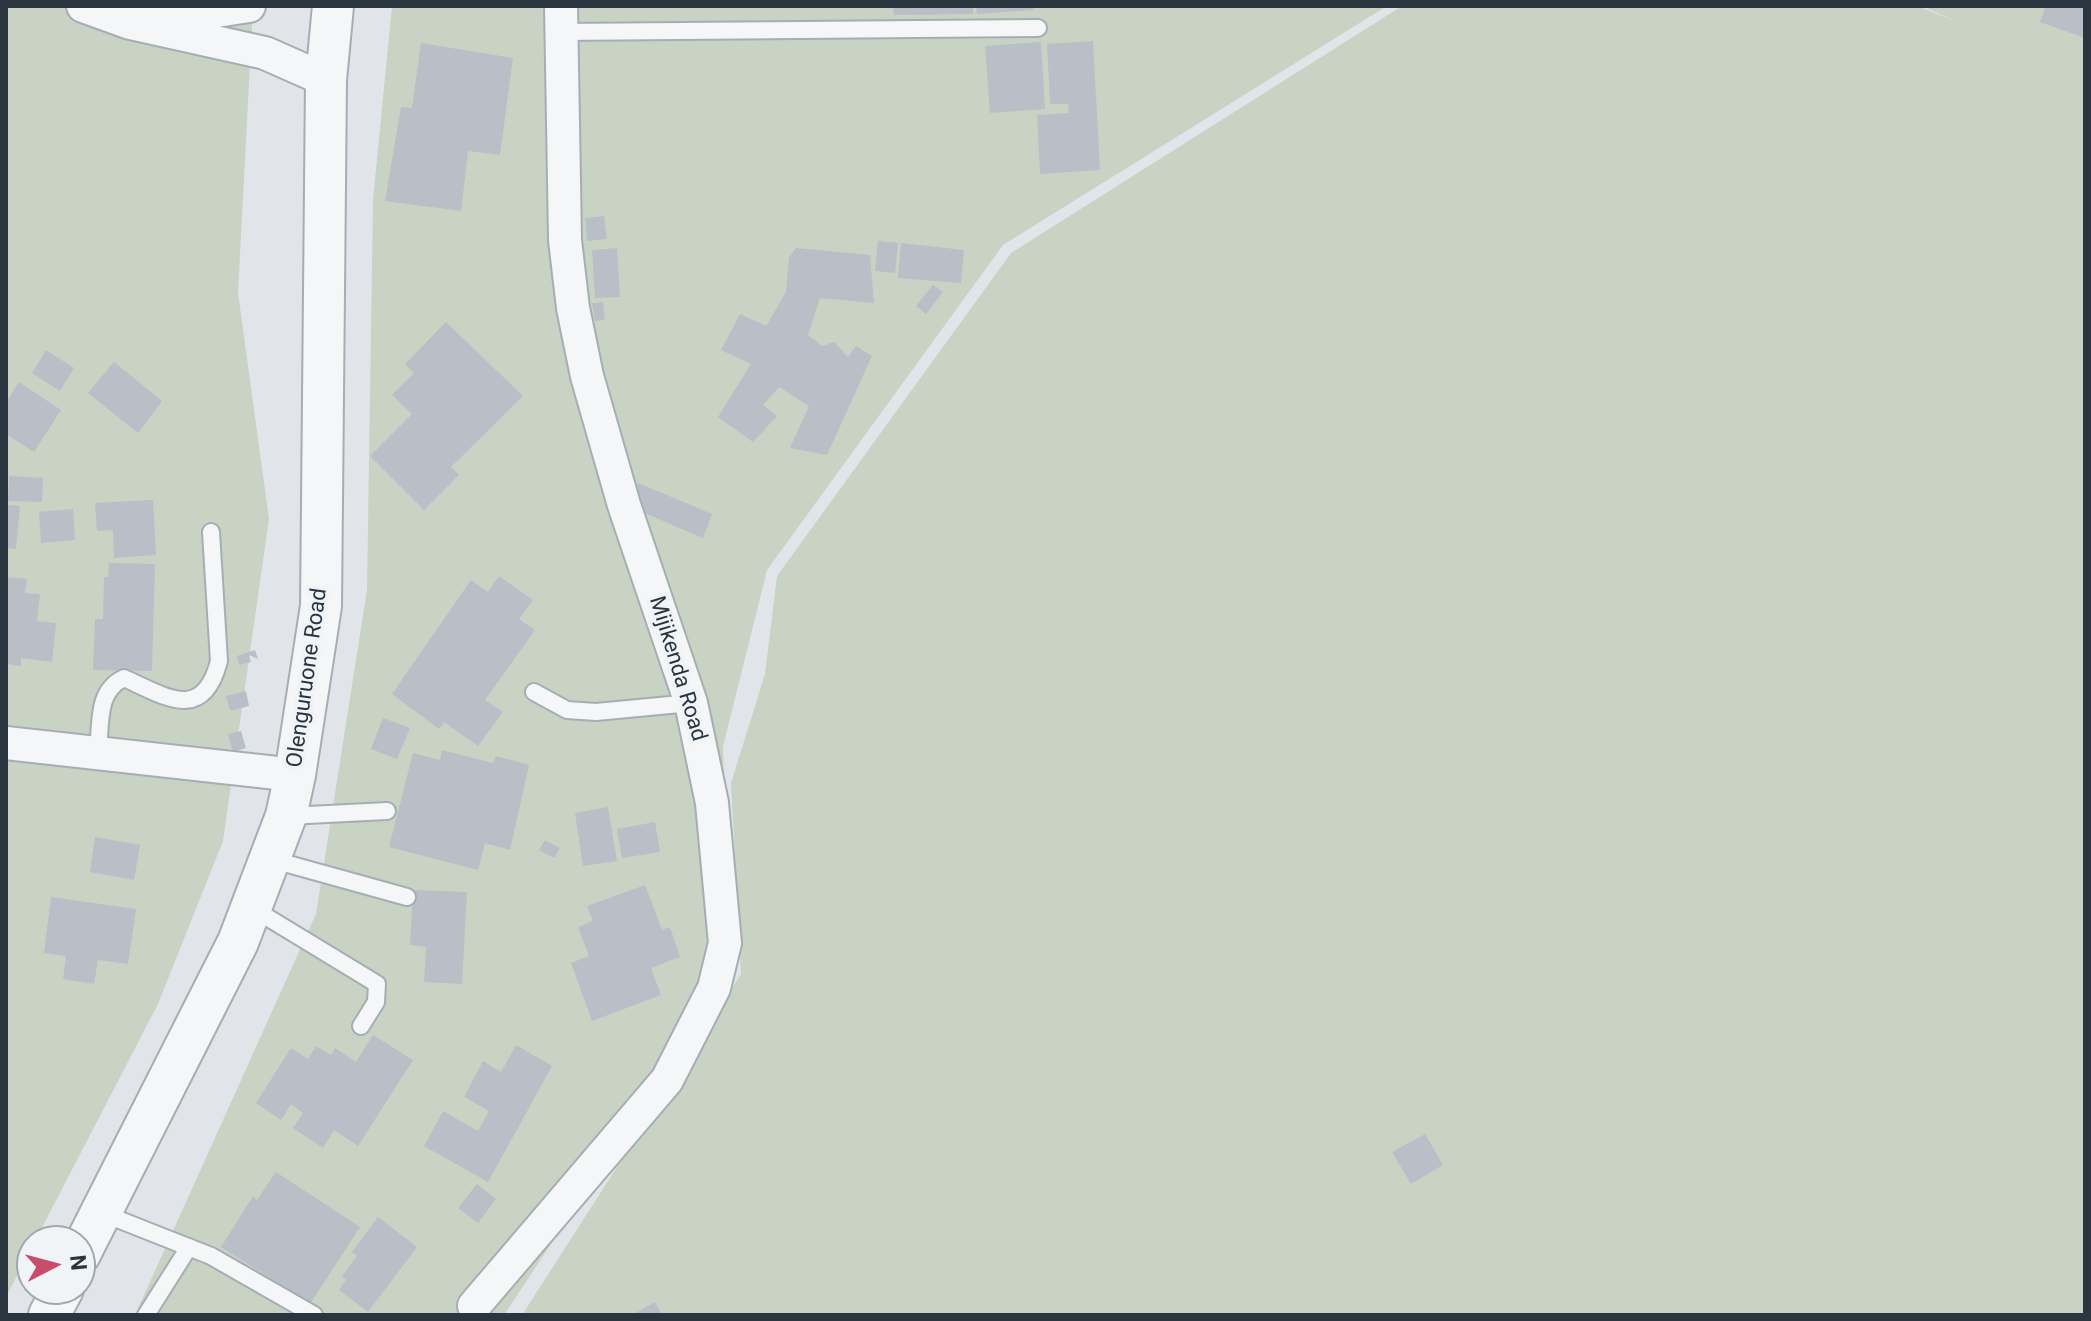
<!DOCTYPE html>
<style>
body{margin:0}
#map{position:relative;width:2091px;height:1321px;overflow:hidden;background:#e1e5e9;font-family:Roboto,sans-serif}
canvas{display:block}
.frame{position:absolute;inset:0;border:8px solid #2a3540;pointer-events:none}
.north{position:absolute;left:16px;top:1225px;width:80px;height:80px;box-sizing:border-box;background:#f1f4f7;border:2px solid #a1a8ae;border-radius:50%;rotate:84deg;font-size:22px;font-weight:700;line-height:32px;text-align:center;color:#2a3540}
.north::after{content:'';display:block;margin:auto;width:28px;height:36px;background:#c84d6d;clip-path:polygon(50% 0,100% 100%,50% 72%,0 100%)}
</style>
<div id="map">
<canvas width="2091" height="1321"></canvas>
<div class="frame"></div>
<div class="north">N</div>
</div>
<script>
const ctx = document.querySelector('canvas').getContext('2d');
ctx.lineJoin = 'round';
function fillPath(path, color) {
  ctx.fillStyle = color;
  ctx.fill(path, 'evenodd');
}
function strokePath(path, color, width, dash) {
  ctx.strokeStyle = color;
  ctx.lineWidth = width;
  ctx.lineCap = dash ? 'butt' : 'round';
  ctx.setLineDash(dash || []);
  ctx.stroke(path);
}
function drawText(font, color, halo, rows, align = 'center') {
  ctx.font = font + ' Roboto,sans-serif';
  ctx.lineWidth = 8;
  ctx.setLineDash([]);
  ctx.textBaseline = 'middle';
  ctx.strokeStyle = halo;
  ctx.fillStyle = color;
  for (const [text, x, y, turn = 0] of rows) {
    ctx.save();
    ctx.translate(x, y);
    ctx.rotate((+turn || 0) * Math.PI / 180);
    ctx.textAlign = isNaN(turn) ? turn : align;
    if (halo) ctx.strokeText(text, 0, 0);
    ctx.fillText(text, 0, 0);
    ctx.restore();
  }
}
fillPath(new Path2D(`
 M6 6H253L238 293 269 519 223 841 158 1004 6 1297Z
 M392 6H1387L1003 245 767 570 723 746 730 973 504 1315H135L316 914 367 590 373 200Z
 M1402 6H1918L1962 24 1922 6H2085V1315H522L741 974 731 783 765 674 777 576 1011 253Z`), '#c9d3c3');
fillPath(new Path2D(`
 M893 6H973V14L894 15Z
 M976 6H1033V10L977 14Z
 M2046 6H2085V38L2040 22Z
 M1093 41 1100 170 1040 174 1037 115 1069 113 1068 104H1050L1047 44Z
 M1041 42 1045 109 990 113 985 46Z
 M421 43 513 58 500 155 468 151 461 211 385 201 401 107 412 108Z
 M604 216 607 239 587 241 585 218Z
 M878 241 898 243 895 273 875 271Z
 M901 243 964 250 961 283 898 278Z
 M617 248 620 297 595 298 592 250Z
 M796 248 870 255 874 303 820 298 808 335 822 346 834 342 848 357 856 346 872 356 827 455 790 448 809 406 779 387 763 405 777 416 753 442 718 417 751 364 721 350 740 314 766 326 786 292 789 258Z
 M933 285 943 292 926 314 916 306Z
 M603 302 605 320 595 321 592 303Z
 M446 322 523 396 451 467 459 475 424 510 370 456 412 414 392 395 414 373 405 364Z
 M46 350 74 368 60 391 32 373Z
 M114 362 162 401 138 433 88 393Z
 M19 382 61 410 34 452 6 434V403Z
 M9 476 43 478 42 502 8 501Z
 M638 483 712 514 703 538 635 509Z
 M153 500 156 555 114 558 113 530 97 531 95 503Z
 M6 505 20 506 16 549 6 548Z
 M73 509 75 540 41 543 39 512Z
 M109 563 155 564 152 671 93 670 95 619H103L104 577H108Z
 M499 576 533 600 519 619 535 630 485 700 503 712 478 746 444 722 439 729 392 694 471 580 488 592Z
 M6 577 27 579 25 593 40 594 37 621 56 623 52 662 21 658V666L6 664Z
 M255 650 258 659 249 655 251 662 239 665 237 656Z
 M246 691 249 706 230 711 226 696Z
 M383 718 410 728 397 759 371 749Z
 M241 731 246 748 233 752 228 734Z
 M442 750 493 763 496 756 529 765 510 850 485 843 478 870 389 847 413 753 440 760Z
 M608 807 617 861 583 866 575 813Z
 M655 822 660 852 622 858 617 829Z
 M95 837 140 845 134 880 90 872Z
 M545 840 560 848 554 858 539 850Z
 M645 885 662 930 670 927 680 957 651 968 661 995 592 1021 571 963 589 956 578 927 593 921 587 906Z
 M413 890 467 892 462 984 424 982 426 947 410 945Z
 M51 897 136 909 128 964 98 960 94 984 63 979 66 956 44 953Z
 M373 1035 413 1060 358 1146 334 1130 323 1148 293 1128 303 1113 291 1104 281 1120 256 1103 291 1048 308 1059 316 1046 331 1055 335 1048 356 1062Z
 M516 1045 552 1066 488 1182 424 1146 443 1111 478 1131 489 1111 464 1097 483 1061 501 1072Z
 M1425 1134 1443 1165 1411 1184 1392 1152Z
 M276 1172 360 1227 310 1304 221 1247 253 1196 257 1200Z
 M477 1184 496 1199 478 1223 458 1208Z
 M378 1217 417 1247 368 1312 339 1290 346 1280 342 1276 357 1256 352 1252Z
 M655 1302 662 1315H632Z`), '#b9bfc6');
const service = new Path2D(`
 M561 32 1038 28
 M534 692 567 710 596 712 691 703
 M98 753C101 724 96 691 124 678 166 697 203 723 219 661L211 532
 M288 816 387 811
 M270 859 407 897
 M252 908 377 984 376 1002 361 1026
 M102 1213 211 1256 314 1315
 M146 1315 189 1247`);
const minor = new Path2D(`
 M83 6 130 23 265 53 326 80
 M137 9 210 12 249 6
 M6 743 295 775
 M474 1306 667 1080 714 988 725 943 712 803 691 703 624 505 587 376 573 308 565 240 561 6`);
const tertiary = new Path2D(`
 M80 1254 238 942 286 816 295 775 321 606 326 80 333 6
 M49 1315 63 1289`);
strokePath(service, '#a6adb3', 20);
strokePath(minor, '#a6adb3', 36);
strokePath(tertiary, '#a6adb3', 44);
strokePath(service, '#f4f6f8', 16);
strokePath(minor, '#f4f6f8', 32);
strokePath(tertiary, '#f4f6f8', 40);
drawText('22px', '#2a3540', '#f1f4f7', [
 ["Mijikenda Road",677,669,73],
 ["Olenguruone Road",308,678,-82]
]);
</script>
